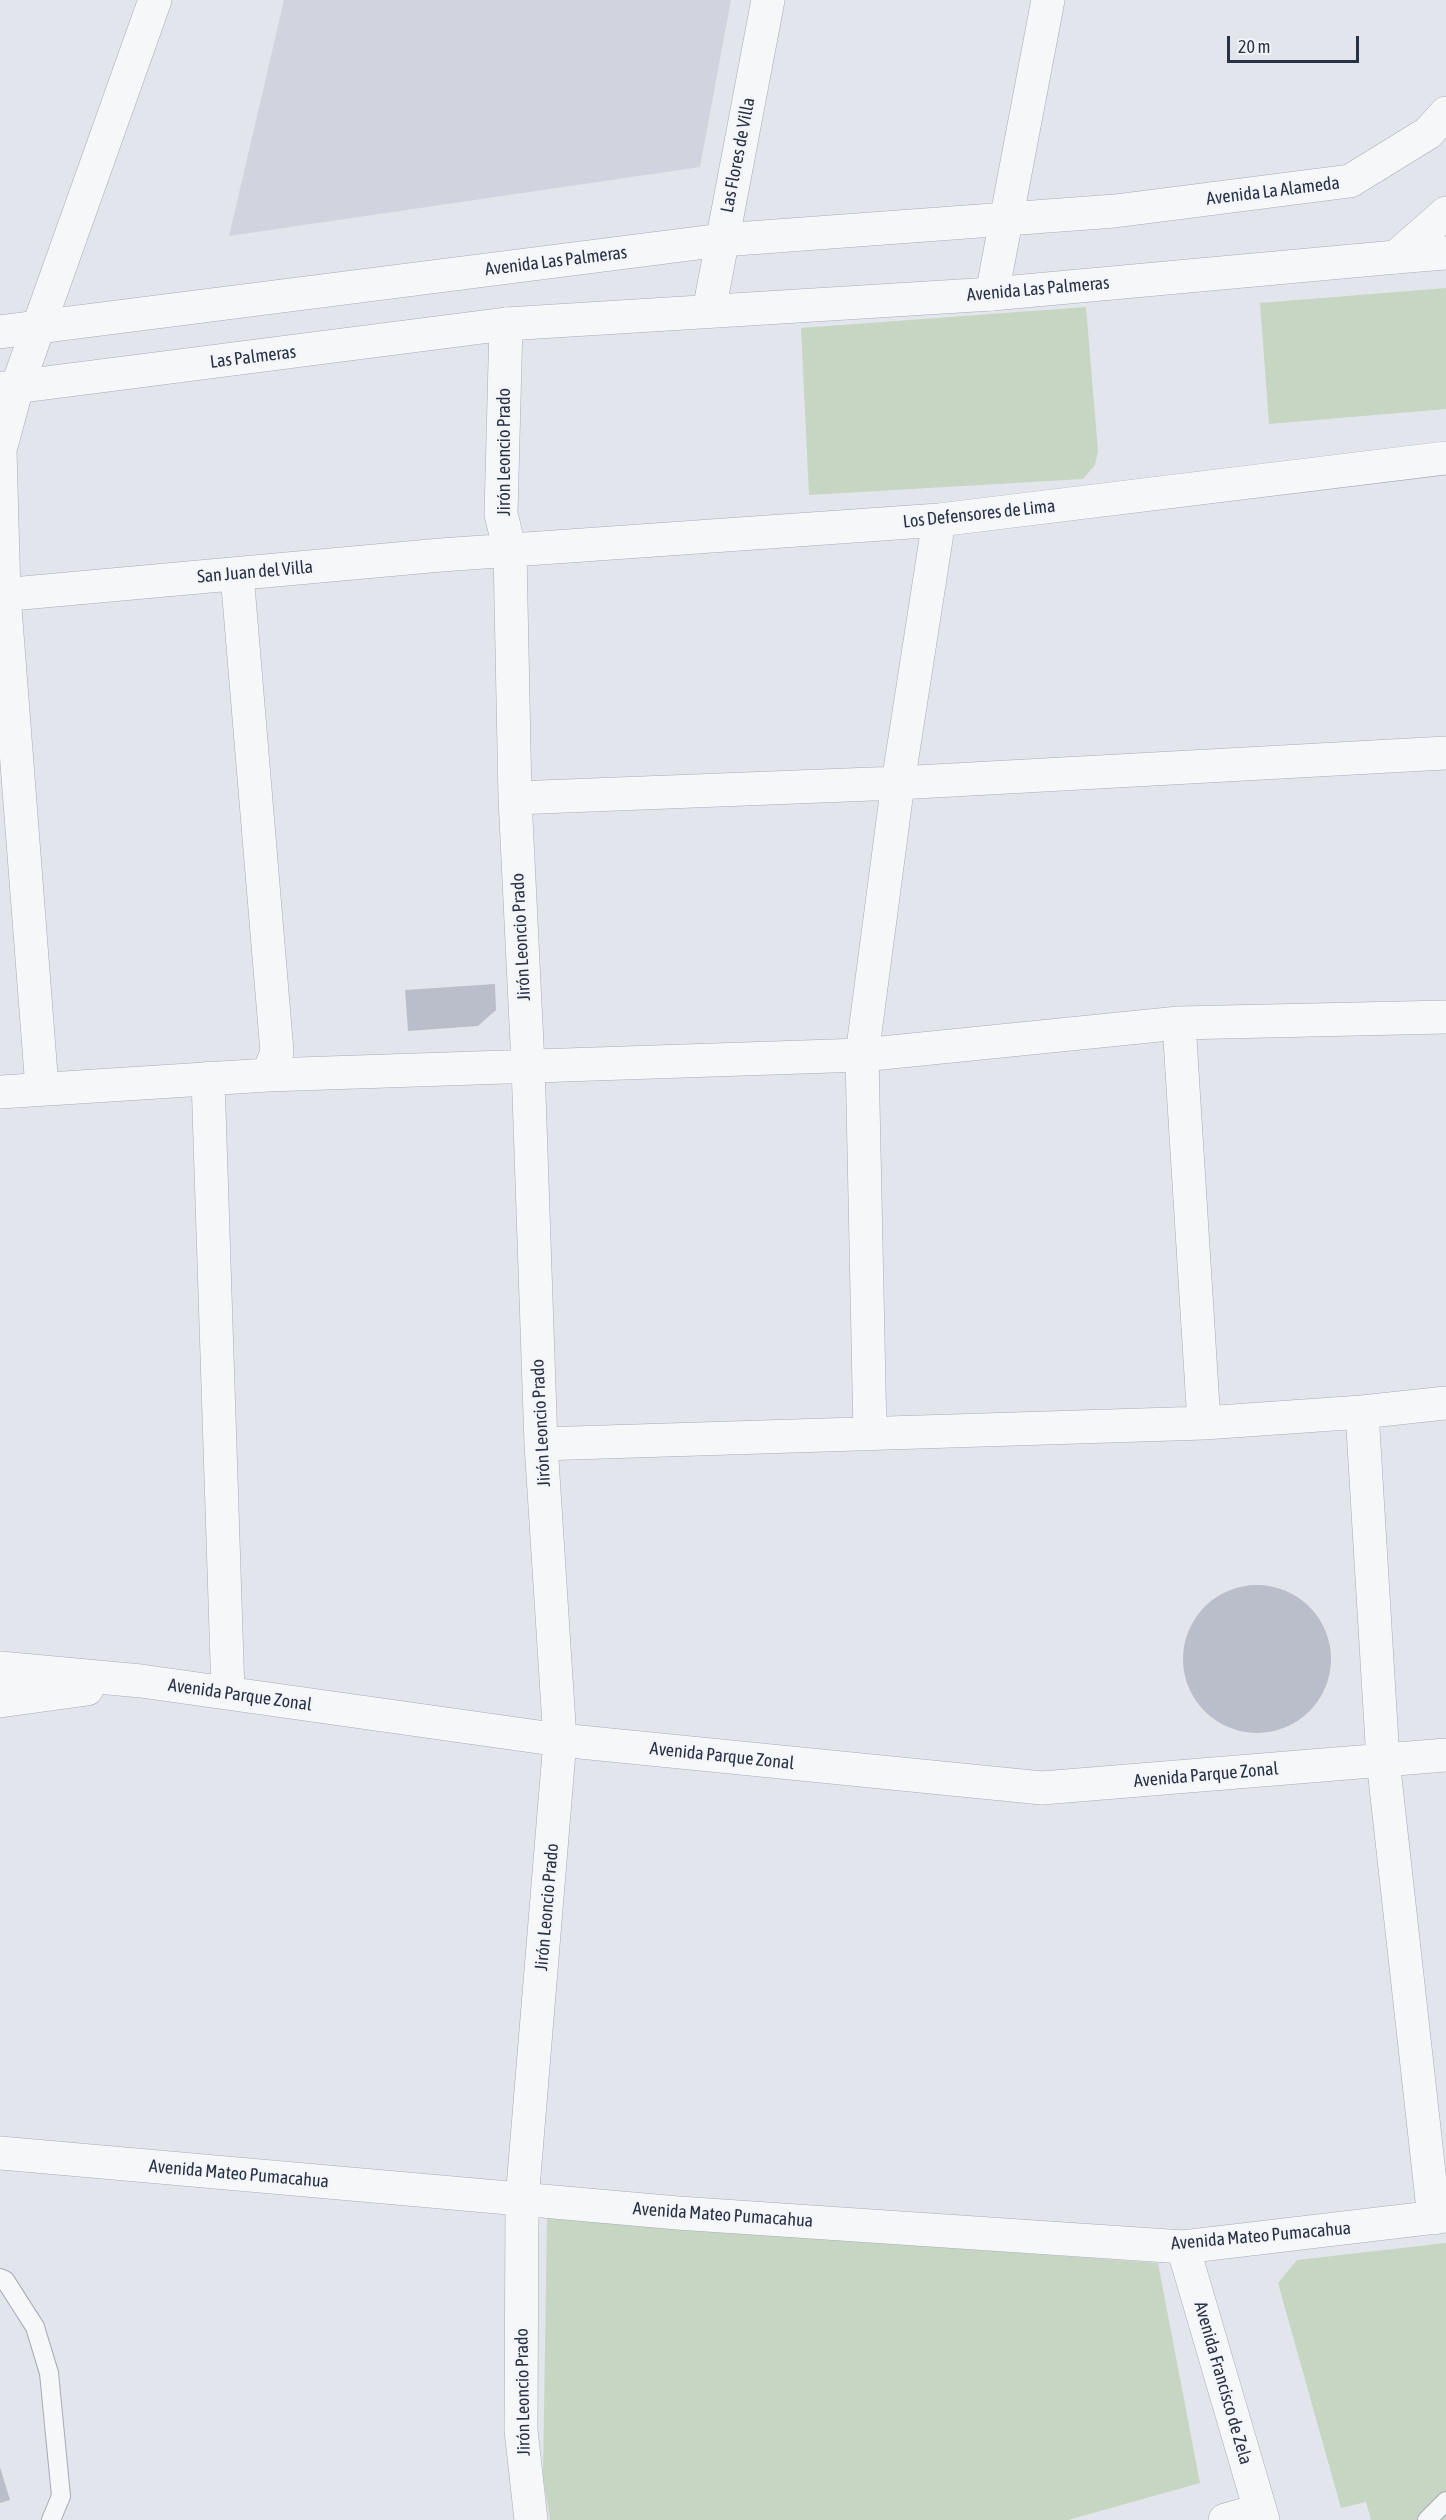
<!DOCTYPE html>
<meta charset="utf-8">
<style>
body{margin:0}
#map{position:relative;width:1446px;height:2520px;overflow:hidden;background:#e3e5ec;font-family:"Asap Condensed",sans-serif}
canvas{display:block}
.scale{position:absolute;left:1227px;top:36px;width:132px;height:27px;box-sizing:border-box;border:3px solid #293145;border-top:0;padding-left:8px;font-size:18px;line-height:21px;white-space:nowrap;color:#293145;-webkit-text-stroke:4px #f3f5f9;paint-order:stroke}
</style>
<div id="map">
<canvas width="1446" height="2520"></canvas>
<div class="scale">20 m</div>
</div>
<script>
const ctx = document.querySelector('canvas').getContext('2d');
ctx.lineJoin = 'round';
function fillPath(path, color) {
  ctx.fillStyle = color;
  ctx.fill(path, 'evenodd');
}
function strokePath(path, color, width, dash) {
  ctx.strokeStyle = color;
  ctx.lineWidth = width;
  ctx.lineCap = dash ? 'butt' : 'round';
  ctx.setLineDash(dash || []);
  ctx.stroke(path);
}
function drawText(font, color, halo, rows, align = 'center') {
  ctx.font = font + ' "Asap Condensed",sans-serif';
  ctx.lineWidth = 5;
  ctx.setLineDash([]);
  ctx.textBaseline = 'middle';
  ctx.strokeStyle = halo;
  ctx.fillStyle = color;
  for (const [text, x, y, turn = 0] of rows) {
    ctx.save();
    ctx.translate(x, y);
    ctx.rotate((+turn || 0) * Math.PI / 180);
    ctx.textAlign = isNaN(turn) ? turn : align;
    if (halo) ctx.strokeText(text, 0, 0);
    ctx.fillText(text, 0, 0);
    ctx.restore();
  }
}
fillPath(new Path2D(`
 M284 0H731L700 167 229 236Z`), '#d1d4de');
fillPath(new Path2D(`
 M1446 288V409L1269 424 1260 303Z
 M1086 307 1098 451 1095 465 1083 479 809 495 801 328Z
 M547 2218 1158 2263 1200 2483 1068 2520H550L543 2476Z
 M1446 2243V2520H1371L1366 2502 1341 2508 1278 2283 1297 2260Z`), '#c6d6c3');
fillPath(new Path2D(`
 M495 984 496 1010 478 1026 408 1031 405 990Z
 M1183 1659a74 74 0 1 1 148 0a74 74 0 1 1-148 0Z
 M0 2467 10 2500 0 2503Z`), '#babeca');
const service = new Path2D(`
 M0 2278 5 2280 35 2327 49 2373 61 2496 51 2520
 M1427 2520 1446 2501`);
const minor = new Path2D(`
 M1396 257 1446 253
 M992 294 1048 0
 M709 311 768 0
 M506 324 501 514 510 551 515 798 528 1065 541 1444 560 1740 522 2200 521 2430 531 2520
 M237 574 277 1052 268 1075
 M0 595 441 555 939 520 1446 458
 M515 798 898 783 1446 753
 M1179 1023 1204 1423
 M208 1078 228 1693
 M42 1088 4 595 0 450 17 387 155 0
 M0 1092 268 1075 862 1055 1179 1023 1446 1017
 M1362 1412 1383 1760 1434 2218
 M870 1434 862 1055 898 783 939 520
 M541 1444 1204 1423 1362 1412 1446 1403
 M0 1668 141 1681 560 1740 1042 1788 1446 1755
 M0 1701 87 1689
 M0 2153 678 2213 1183 2247 1446 2216
 M1183 2247 1263 2520
 M1225 2520 1260 2510`);
const tertiary = new Path2D(`
 M0 332 722 240 1115 211 1350 181 1428 133 1446 113
 M0 389 506 324 992 294 1396 257 1446 213`);
strokePath(service, '#a7abb7', 20);
strokePath(minor, '#a7abb7', 34);
strokePath(tertiary, '#a7abb7', 34);
strokePath(service, '#f6f7f9', 18);
strokePath(minor, '#f6f7f9', 33);
strokePath(tertiary, '#f6f7f9', 33);
drawText('18px', '#293145', '#f3f5f9', [
 ["Las Flores de Villa",738,155,-79],
 ["Avenida La Alameda",1273,191,-7],
 ["Avenida Las Palmeras",556,261,-7],
 ["Avenida Las Palmeras",1038,289,-5],
 ["Las Palmeras",253,357,-7],
 ["Jirón Leoncio Prado",504,452,-90],
 ["Los Defensores de Lima",979,514,-6],
 ["San Juan del Villa",255,572,-5],
 ["Jirón Leoncio Prado",521,937,-93],
 ["Jirón Leoncio Prado",541,1423,-93],
 ["Avenida Parque Zonal",240,1695,8],
 ["Avenida Parque Zonal",722,1756,6],
 ["Avenida Parque Zonal",1206,1775,-5],
 ["Jirón Leoncio Prado",547,1907,-85],
 ["Avenida Mateo Pumacahua",239,2174,5],
 ["Avenida Mateo Pumacahua",723,2215,4],
 ["Avenida Mateo Pumacahua",1261,2236,-5],
 ["Avenida Francisco de Zela",1223,2383,74],
 ["Jirón Leoncio Prado",523,2392,-91]
]);
</script>
